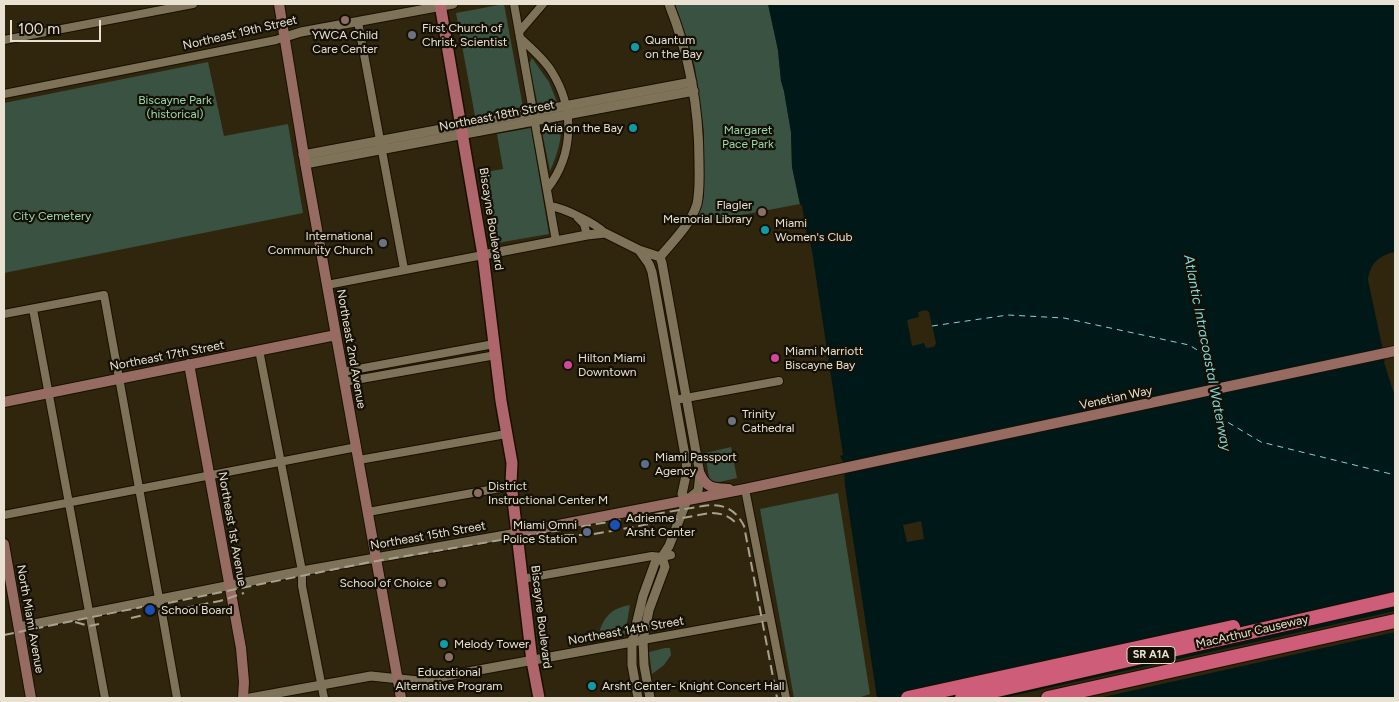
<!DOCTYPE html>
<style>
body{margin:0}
#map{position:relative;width:1399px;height:702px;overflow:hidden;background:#30260d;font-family:Figtree,sans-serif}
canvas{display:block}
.frame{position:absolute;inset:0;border:5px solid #e9e2d3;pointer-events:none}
.scale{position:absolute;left:10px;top:20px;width:91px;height:22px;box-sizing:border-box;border:2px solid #e9e2d3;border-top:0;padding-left:6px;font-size:15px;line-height:18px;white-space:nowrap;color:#e9e2d3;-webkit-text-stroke:4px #141006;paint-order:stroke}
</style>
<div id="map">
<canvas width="1399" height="702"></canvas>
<div class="frame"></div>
<div class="scale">100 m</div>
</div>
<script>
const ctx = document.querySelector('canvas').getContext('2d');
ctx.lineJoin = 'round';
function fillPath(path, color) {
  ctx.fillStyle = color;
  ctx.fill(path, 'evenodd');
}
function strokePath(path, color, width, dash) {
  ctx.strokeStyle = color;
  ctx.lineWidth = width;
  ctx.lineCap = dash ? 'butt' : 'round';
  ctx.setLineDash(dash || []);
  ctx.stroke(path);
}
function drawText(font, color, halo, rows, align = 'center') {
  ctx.font = font + ' Figtree,sans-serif';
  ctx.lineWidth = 4.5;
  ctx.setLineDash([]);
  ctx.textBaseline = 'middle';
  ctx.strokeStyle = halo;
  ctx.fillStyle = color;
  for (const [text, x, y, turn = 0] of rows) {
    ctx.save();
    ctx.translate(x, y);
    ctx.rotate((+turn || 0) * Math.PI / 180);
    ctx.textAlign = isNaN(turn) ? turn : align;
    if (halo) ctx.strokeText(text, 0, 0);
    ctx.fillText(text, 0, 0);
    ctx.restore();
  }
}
fillPath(new Path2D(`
 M504 4 523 107 475 116 456 13Z
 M675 4H768L778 50 781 81 784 91 791 132 792 167 800 204 721 219 692 222 704 197V132L695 67 688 42Z
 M532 58 549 82 557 102 538 106 529 64Z
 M208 62 224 136 288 124 303 213 4 273V103Z
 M561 123C562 140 557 155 550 171L542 132 545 125Z
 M531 128 549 234 497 243 486 172 503 169 497 134Z
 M731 447 737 478 715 483 710 480 709 477 705 453Z
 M838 493 870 694 858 698H794L760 509Z
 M630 605 625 634 597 640C602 620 608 609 630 605Z
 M665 648H670L671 655 664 665 652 674 649 652Z`), '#395241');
fillPath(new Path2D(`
 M768 4H1395V252C1380 255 1370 263 1368 280L1385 360 1384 362 1395 397V698H877L845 486 844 464 840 456 843 455 812 251 810 242H808L802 206 800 204 792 167 791 132 784 91 781 81 778 50Z`), '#001818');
fillPath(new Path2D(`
 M926 310 929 312 936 343 934 347 926 348 924 343 912 346 907 320 919 317 918 312Z
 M921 521 924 539 907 542 903 525Z
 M1395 611V632L1099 698H1003Z`), '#30260d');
strokePath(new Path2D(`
 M932 326 1008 315 1064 318 1189 345 1204 354 1213 384
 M1216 393 1224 420 1261 442 1395 475`), '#81d7d7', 1, [6, 5]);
const minor = new Path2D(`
 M514 4 556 241
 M358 22 404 269
 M519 32 543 4
 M520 38C531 48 544 59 552 72 575 109 574 155 547 189
 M4 40 193 4
 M4 94 276 40 285 37
 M550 206C564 208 595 223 605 233
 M578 218 584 224 587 235
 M327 285 483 255
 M33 309 105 698
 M4 314 104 295 160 604
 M259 350 302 571V586L324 698
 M342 372 494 344
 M344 382 496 355
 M675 400 779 381
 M359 460 506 434
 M745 489 786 698
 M368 512 511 486
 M4 515 357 447
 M522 579 652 556 662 557 671 555
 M162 613 177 698
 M643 640 770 617`);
const tertiary = new Path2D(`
 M285 37 301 32 453 4
 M303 155 692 82
 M305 164 694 91
 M639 250 649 264 652 272 686 461 687 471 682 494 687 500
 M483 255 587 235 605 233 639 250 660 257 662 263 700 474 698 491 687 500 669 546 662 557 656 560 643 596 632 642V665L638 698
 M660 257C673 241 691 224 697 204 700 190 699 175 699 162 699 107 689 54 669 4
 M19 627 302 571 517 533
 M250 698 371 676 419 681 643 640
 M650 698 644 665 643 640 649 610 665 567 662 557`);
const secondary = new Path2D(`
 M279 4 306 168 401 698
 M189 364 241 648 244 682 243 698
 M4 402 336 335
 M700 474C707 489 714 488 729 489
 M517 533 745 489 1395 351
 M4 544 31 698`);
const primary = new Path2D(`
 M440 4 483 255 501 401 512 463 511 483 532 661 539 698`);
const motorway = new Path2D(`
 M908 698 1233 627
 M962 698 1395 599
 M1048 698 1395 621`);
strokePath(minor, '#180f00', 10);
strokePath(tertiary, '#180f00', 11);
strokePath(secondary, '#180f00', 12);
strokePath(primary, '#180f00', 14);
strokePath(motorway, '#180f00', 16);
strokePath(minor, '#7e7358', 8);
strokePath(tertiary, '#7e7358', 9);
strokePath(secondary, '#966c62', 10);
strokePath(primary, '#ae666c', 11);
strokePath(motorway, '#ce5d79', 14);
strokePath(new Path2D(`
 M564 535H589L710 513C722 513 730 516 738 525
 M168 603 365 563 703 506C722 503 735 508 744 526L777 698
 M169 611 220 601 244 593
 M131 618 144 615
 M75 622 89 626 99 624
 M4 635 142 607`), '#aaa290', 2, [10, 5]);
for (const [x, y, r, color] of [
 [345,20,5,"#8d6e63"],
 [412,35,5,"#6b7280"],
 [635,47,5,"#0f9aa8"],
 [633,128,5,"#0f9aa8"],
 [762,212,5,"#8d6e63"],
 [765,230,5,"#0f9aa8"],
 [383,243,5,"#6b7280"],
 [775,358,5,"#d1479c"],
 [568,365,5,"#d1479c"],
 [732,421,5,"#6b7280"],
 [645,464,5,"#5c6f8a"],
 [478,493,5,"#8d6e63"],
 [615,525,6,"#1a4fb4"],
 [587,532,5,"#5c6f8a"],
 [442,583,5,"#8d6e63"],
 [150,610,6,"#1a4fb4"],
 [444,644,5,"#0f9aa8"],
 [449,657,5,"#8d6e63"],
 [592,686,5,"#0f9aa8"]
]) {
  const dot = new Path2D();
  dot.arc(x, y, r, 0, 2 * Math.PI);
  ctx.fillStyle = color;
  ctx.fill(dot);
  strokePath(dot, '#141006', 2);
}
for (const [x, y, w] of [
 [1151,655,48]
]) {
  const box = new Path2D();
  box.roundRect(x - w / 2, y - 8.5, w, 17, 4);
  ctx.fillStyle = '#141006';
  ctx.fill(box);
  strokePath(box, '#e9e2d3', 1);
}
drawText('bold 11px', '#e9e2d3', null, [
 ["SR A1A",1151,655]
]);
drawText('12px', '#e9e2d3', '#141006', [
 ["First Church of",422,28],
 ["Christ, Scientist",422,42],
 ["YWCA Child",345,35,"center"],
 ["Care Center",345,49,"center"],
 ["Quantum",645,40],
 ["on the Bay",645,54],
 ["Aria on the Bay",623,128,"right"],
 ["Flagler",752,205,"right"],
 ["Memorial Library",752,219,"right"],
 ["Miami",775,223],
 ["Women's Club",775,237],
 ["International",373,236,"right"],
 ["Community Church",373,250,"right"],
 ["Miami Marriott",785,351],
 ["Biscayne Bay",785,365],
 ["Hilton Miami",578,358],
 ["Downtown",578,372],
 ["Trinity",742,414],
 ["Cathedral",742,428],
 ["Miami Passport",655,457],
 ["Agency",655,471],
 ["District",488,486],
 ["Instructional Center M",488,500],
 ["Adrienne",626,518],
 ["Arsht Center",626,532],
 ["Miami Omni",577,525,"right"],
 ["Police Station",577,539,"right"],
 ["School of Choice",432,583,"right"],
 ["School Board",161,610],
 ["Melody Tower",454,644],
 ["Educational",449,672,"center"],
 ["Alternative Program",449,686,"center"],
 ["Arsht Center- Knight Concert Hall",602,686]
], 'left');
drawText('12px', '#e9e2d3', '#141006', [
 ["Northeast 19th Street",240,33,-13],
 ["Northeast 18th Street",497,116,-11],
 ["Biscayne Boulevard",491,219,81],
 ["Northeast 2nd Avenue",351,349,80],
 ["Northeast 17th Street",167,356,-11],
 ["Venetian Way",1116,398,-12],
 ["Northeast 1st Avenue",232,529,80],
 ["Northeast 15th Street",428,536,-10],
 ["Biscayne Boulevard",541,617,83],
 ["North Miami Avenue",30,619,80],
 ["Northeast 14th Street",626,631,-10],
 ["MacArthur Causeway",1252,632,-13]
]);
drawText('12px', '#9bd7ae', '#141006', [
 ["Biscayne Park",175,100],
 ["(historical)",175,114],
 ["Margaret",748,130],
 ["Pace Park",748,144],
 ["City Cemetery",52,216]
]);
drawText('italic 14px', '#81d7d7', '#141006', [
 ["Atlantic Intracoastal Waterway",1207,353,79]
]);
</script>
